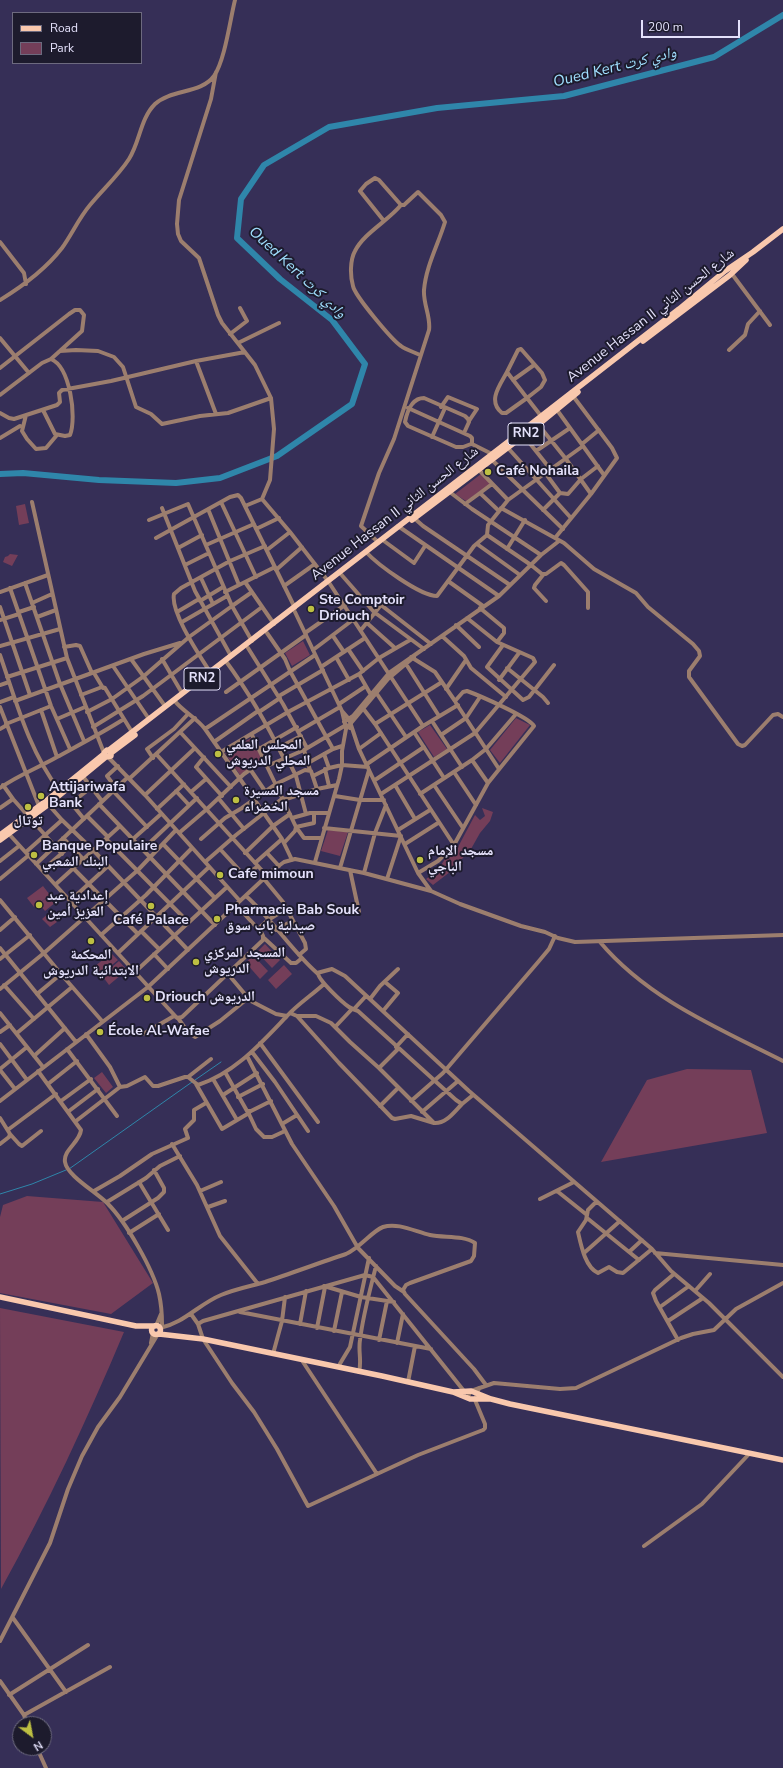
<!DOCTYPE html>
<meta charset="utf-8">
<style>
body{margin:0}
#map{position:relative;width:783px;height:1768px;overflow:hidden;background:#362f57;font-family:"Nunito Sans",sans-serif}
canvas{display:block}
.legend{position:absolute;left:12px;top:12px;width:130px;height:52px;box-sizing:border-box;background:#1d1b2d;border:1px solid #6d6a7f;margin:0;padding:5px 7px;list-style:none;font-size:12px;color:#e4e1fb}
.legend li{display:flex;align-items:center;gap:8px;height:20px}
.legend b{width:20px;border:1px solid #6d6a7f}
.north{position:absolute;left:12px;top:1716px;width:40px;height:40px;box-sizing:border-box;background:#1d1b2d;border:1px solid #6d6a7f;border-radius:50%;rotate:148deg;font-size:11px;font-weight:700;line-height:16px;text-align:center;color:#e4e1fb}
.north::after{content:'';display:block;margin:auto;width:14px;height:18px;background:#bdbf42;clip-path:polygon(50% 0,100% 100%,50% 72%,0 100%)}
.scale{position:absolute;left:641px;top:20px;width:99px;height:18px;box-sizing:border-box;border:2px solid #e4e1fb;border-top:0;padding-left:5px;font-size:12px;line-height:14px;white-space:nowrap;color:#e4e1fb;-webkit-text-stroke:3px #1d1b2d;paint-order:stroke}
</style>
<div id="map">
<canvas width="783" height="1768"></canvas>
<ul class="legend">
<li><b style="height:5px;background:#f9c8ad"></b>Road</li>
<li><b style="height:11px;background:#743e59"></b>Park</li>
</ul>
<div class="north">N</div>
<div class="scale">200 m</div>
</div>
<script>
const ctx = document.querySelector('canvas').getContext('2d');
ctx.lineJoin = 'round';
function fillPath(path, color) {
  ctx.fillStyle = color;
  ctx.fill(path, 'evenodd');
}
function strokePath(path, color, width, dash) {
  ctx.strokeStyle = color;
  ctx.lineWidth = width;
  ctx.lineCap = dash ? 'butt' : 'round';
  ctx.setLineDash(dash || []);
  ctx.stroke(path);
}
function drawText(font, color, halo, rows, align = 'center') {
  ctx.font = font + ' "Nunito Sans","Noto Naskh Arabic",sans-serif';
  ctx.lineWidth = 4;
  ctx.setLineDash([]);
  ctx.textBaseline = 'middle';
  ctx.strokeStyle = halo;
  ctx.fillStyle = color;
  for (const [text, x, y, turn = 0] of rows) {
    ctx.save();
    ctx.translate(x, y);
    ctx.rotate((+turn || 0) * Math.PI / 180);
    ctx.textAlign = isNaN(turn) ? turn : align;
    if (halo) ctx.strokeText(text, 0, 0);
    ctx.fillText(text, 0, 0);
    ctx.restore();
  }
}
fillPath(new Path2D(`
 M481 474 491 484 466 501 455 494Z
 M25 504 29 523 19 525 16 506Z
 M10 554 18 555 12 566 3 562 5 557 8 556Z
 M303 641 310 655 292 666 285 653Z
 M516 718 530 725 500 763 490 750Z
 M430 725 447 749 434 757 418 732Z
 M251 738 262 759 240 775 225 753Z
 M482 808 493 812 490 821 480 833 471 849 450 872 433 885 426 879 438 870 445 859 458 847 475 815 480 820 485 816Z
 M328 830 348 832 340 856 321 851Z
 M43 886 50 895 34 907 27 898Z
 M50 895 56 902 45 911 39 904Z
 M50 912 57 922 50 927 42 919Z
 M265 944 280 960 272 968 257 952Z
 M111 953 118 960 100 975 94 967Z
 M253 955 268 971 260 979 246 963Z
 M119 961 127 970 109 985 103 977 105 973Z
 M284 965 292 974 276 989 268 980Z
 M687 1069 751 1070 767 1133 601 1162 647 1080Z
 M102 1072 113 1087 106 1093 94 1078Z
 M27 1196 103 1202 153 1283 111 1314 0 1293V1217L3 1205Z
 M0 1308 124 1332C87 1420 47 1506 1 1589Z`), '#743e59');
strokePath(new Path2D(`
 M195 1080 221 1062
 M69 1169 192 1082
 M0 1194 32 1184 66 1170`), '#2f86aa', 1);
strokePath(new Path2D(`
 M0 474 23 473 99 480 176 483 220 478 277 456 352 404 365 364 332 320 280 279 237 238 241 199 264 165 329 127 437 108 564 96 714 57 783 15`), '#2f86aa', 6);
strokePath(new Path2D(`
 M216 72 211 99 179 200 177 224 178 234 181 241 199 258 218 315 222 323 255 365 271 398 274 429 270 480 262 499
 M401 205C388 221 364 233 355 251 350 260 350 276 353 286 355 296 392 340 401 346 406 350 414 352 420 355
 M0 242 24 273 26 284
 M732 274 770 325
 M0 300C23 286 45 270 62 248 72 234 79 218 90 205 103 189 118 176 129 159 140 142 140 119 155 104 171 89 201 94 214 76 225 60 230 20 235 0
 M230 334 247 321 240 308
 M0 338 29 373
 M238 343 279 323
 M521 349 542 373 545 380 541 387 527 398 507 372 518 350Z
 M729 350 745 335 748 324 760 311
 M60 351 76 350 98 351 114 357 123 367 136 407 151 414 162 424 200 416 228 413 271 398
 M196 361 216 414
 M0 368 69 314 75 310H80L84 315 82 331 51 359
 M507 372C500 385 487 401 502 413H506L527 398 541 416
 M513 380 534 365
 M0 395 42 363 51 359C70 367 77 417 70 435L65 436 55 434 43 410
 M441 407 448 397 477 409 469 421
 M408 408 470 436 472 438V444L492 454
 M557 410 604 475
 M0 413 9 418 14 419 57 405 60 402 59 393 62 390 111 381 196 361 245 352
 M26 415 22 431 27 439 36 449 46 448 57 435
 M537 423 566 459 591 494
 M464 433 469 422 468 419 465 416 424 398C412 398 407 412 405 422L408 426 456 447H463L471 444
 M524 436 551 470
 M432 437 445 408
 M0 438 20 426
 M582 444 599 430
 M508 448 571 518
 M536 451 570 428
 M492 460 563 529
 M478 469 508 500
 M546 474 560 493
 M447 490 472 509 541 555
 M480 493 492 484
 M32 502 67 658 104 753
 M221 502 256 577
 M465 504 480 493 499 511
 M245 506 262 499 290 532 328 581 423 726
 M162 508 195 591 231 656
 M501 508 564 543 594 569 636 593 648 607 693 644 699 651 700 656 689 671V677L738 744 742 746 745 745 773 715 778 714 783 717
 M208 509 239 585 275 567
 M543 510 560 493 568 494 581 479 598 466
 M414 518 423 526 510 585
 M149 520 188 504 232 606 252 592
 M398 526 499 596
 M256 529 279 518
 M487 535 531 565 542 574H546L561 563 564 565 588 592V608
 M156 538 230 497 238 495 241 498 295 608
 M555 538 591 494 617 458 612 448 573 396
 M384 541 414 563 425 546
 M378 542 361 526 379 473 394 439 429 330C431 317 423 304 424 290 426 266 438 245 445 222L441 215 418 192 404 205H401L379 180 375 178 366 184 360 191 384 221
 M477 544 520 575
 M206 545 254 524
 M178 548 202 535
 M507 549 525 520
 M267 550 290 532
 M366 552C377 564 420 596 437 596L474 546 487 535 488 525 508 500 583 446
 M185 565 209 553
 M276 570 302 547
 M339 572 374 612 424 649
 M543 575 535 585 534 588 546 601
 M201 578 213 604
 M448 581 483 606
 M245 582 274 624
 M25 583 60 684 84 741
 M284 586 315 564
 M10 588 51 706 70 749
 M0 592 48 575
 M225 592 239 585
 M200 601 223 587
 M32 603 52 594
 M0 607 30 695
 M480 608 504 628V633L497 642
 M19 612 34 607
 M177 612 199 599
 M295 612 342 711 345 724 350 728
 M37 617 56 610
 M0 620 19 614
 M182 622 227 596
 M367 623 395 648
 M456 625 479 647
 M361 630 381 605 431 644
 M267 633 285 659 290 671 333 749 342 746
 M305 633 345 605
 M333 636 344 652
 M442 636 464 656 471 668 506 697
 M503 645 487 667 523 700 529 697 554 665
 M0 646 60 629
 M64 647 76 645 80 646 92 673
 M248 648 283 704 307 748
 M348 649 363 671
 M313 650 354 619
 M0 655C16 701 29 751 59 790
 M336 657 349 680
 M411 657 435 672 455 701 463 692 467 691C478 695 529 717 534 726L488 783 454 845 438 861 418 873
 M131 659 165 706
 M162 659 182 693
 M225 660C248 691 267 724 284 759
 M406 664 439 716
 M113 666 149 719
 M321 667 365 638
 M507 668 543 697 548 703
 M210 672C200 656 170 612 174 594L181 588 230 561 265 546
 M94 673 103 688
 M359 674 371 695
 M7 677 67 658
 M499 680 519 653
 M442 682 375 724 454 845
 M0 685 9 682
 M446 689 466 660
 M226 692 306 635
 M377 694 406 737
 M81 695 102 687 105 688 132 732
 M279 696 323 670
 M174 700C183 712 196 717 205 729L282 839 292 860
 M15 701 144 654 180 643
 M0 702 14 697
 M456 703 499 769
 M339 704 366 686
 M0 707 39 806
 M362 707 375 724
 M41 710 57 757
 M342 711 349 719 359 749 418 873 431 891
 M87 712 112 699 144 676 189 637 232 606 252 641
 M259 712 280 698
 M57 719 85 707
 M432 721 441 735
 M344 722 353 716 389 673 499 596 541 555 559 541
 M6 724 51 706
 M93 727 143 696 262 607
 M0 729 7 725
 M205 729 315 655
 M299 731 340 707
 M414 732 444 778
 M181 733 231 787
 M252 735 296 827 295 831 284 843
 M214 742 258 711
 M278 748 301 736
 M259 749 297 727
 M359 749 381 733
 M304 750 310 770
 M221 752 288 712 359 674 379 658 410 640
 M324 754 329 768
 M157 755 267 876
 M108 757 145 795 240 901
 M204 757 196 767 222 796
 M153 758 147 749 174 729 188 714
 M287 758 296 776 306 814
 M472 760 488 783
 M308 763 333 749
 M367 764 423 726 458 705
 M267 766 304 750 346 725
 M462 767 441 735 466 718 480 697
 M250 769 265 791
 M325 769 329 786
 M454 772 476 805
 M81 774 102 801
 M313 776 329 768 342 765 368 767
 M129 779 195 718
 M375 780 424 747
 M3 785 13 799 62 854
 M395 785 415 819
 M434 785 463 828
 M0 788C18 775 38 768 57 757 79 745 102 733 124 719
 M116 788 107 776 118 766
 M113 791 147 827
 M176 791 189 805
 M191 792 206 779
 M381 794 475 733 535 662 533 658 497 642 467 618
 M420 794 472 760 486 749 516 714
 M145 795 195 748
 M335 796 360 800H384
 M219 799 244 829
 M283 800 317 789 337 785
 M47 803 62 820 93 850 188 950
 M99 804 215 925
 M0 808 13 799
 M157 809 184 784
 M314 813V823L296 827 304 838H322
 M87 816 108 837
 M292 818 310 813H329
 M84 819 71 803 92 787
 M324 828 401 836 387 879
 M398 830 430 810
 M8 833 177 1018 182 1017 263 940V936L261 932 236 905
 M179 833 207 809 244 774 264 760
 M63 838 83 859
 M106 839 188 922
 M133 839 161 814
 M201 839 225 818 242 808 276 784 305 770 311 771 317 789
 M163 844 215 898
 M405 844 438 823
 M143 849 197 798
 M220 849 242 873 247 874 258 866
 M26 852 62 820
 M245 853 273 826 290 814
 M267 853 279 866
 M0 861 19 846
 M205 862 236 835 283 798
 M315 862 339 779 342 765V751L346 729 388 679 414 657
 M255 863 282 839
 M36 864 128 777
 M73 868 138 934
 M340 868 369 770
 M43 870 70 846
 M350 870 359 912
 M364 873 375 833 386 805
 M0 879 29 855
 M264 879 283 902 305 943 306 949 299 955
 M56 884 120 826
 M246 896C272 919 291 950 317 973L332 969 345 976 469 1091 652 1249 671 1271 709 1303 783 1377
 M0 900 61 974 102 1021
 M70 901 108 866
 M258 929 268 920 286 909
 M0 930 15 917
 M276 930 292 921
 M141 931 159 949
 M101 935 146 895 192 848
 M264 938 291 963H296L302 958
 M600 942C648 999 718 1028 783 1061
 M0 948 76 1042
 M118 953 209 867
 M154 954 168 969
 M0 959 30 935
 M135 972 227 887
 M318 973C318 980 343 1003 349 1007 352 1009 355 1010 358 1011L456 1100 462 1104 473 1095
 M228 974 249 999
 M4 985 34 1019
 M0 989 44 953 138 870 176 830
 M37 994 61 974
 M370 999 380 986 398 969
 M354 1009 366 996
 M383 1011 398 993 385 982
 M0 1013 43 1067
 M290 1013 297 1016 339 1063 392 1118 395 1119 411 1116 434 1123
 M297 1016H316L331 1023 350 1042 379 1068 434 1123C446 1124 454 1112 462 1104
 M178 1018 187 1031 195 1037 220 1021 247 999 276 1014 287 1016
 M336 1026 352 1009
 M0 1032 10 1025
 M17 1033 72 987
 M143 1034 174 1016
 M260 1043 318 1122
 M0 1044 27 1080
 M396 1047 408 1034
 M67 1049 117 1116
 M252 1052 275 1082 308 1131
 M34 1056 65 1028
 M247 1056 292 1144 334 1206 358 1248 395 1286 404 1292
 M379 1068 398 1049
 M0 1069 27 1047
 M0 1070 15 1089
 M38 1071 81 1130C80 1142 63 1150 65 1162 67 1176 98 1193 108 1204 126 1222 153 1269 159 1294 161 1303 162 1314 162 1324L160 1328
 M225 1072 247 1111H251L271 1101
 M188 1077 211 1059
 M213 1079 237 1120
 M48 1084 77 1061
 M196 1084 222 1129 249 1113
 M120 1087 127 1086 145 1077 153 1086H158L185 1077H188L198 1085C235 1073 261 1043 287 1016 298 1004 312 995 324 984
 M223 1095 257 1073
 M238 1097 263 1084
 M0 1101 148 987 273 870 284 862 295 859 364 873 431 891 460 904 521 926 545 932 558 938 575 942 783 935
 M61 1101 91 1079
 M411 1101 443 1073 539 961 549 949 555 936
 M380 1106 398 1088
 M69 1111 98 1089
 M248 1112 256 1129 264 1137H272L285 1131
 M422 1112 458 1081
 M0 1118 10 1134 9 1137 0 1144
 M76 1121 120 1087 110 1067 86 1034
 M282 1124 297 1115
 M9 1129 56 1094
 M10 1134 19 1144 22 1146 41 1131
 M172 1144 197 1185 220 1236 258 1284
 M139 1182 168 1230
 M94 1191 120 1176 152 1154 188 1138 185 1129 194 1120V1110L206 1103
 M200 1191 221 1182
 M557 1191 587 1215
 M540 1199 574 1182
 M107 1202 146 1178 160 1166 180 1156
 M596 1202 588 1210 586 1220 578 1232C581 1245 585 1267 598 1273L609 1267 617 1272 623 1273 652 1249
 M208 1207 225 1201
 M587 1218 639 1260
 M122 1221 158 1198 164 1192V1188L154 1170
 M129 1233 159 1214
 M629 1252 642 1240
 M584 1253 620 1221
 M655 1253 783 1265
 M674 1274 655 1290 653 1293 656 1301 678 1340
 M324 1286 361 1297 394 1302
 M695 1291 710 1274
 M660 1307 689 1286
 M240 1312 431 1349
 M191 1314 198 1324
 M668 1321 703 1298
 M300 1324 306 1291
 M156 1326 161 1314
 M160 1328C184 1323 199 1304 221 1295 235 1289 251 1286 265 1282 292 1273 319 1263 346 1254 360 1248 372 1231 383 1227 398 1222 416 1232 430 1235 445 1238 463 1235 475 1243L474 1256 471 1261 410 1283 406 1285 403 1290 405 1294 474 1369 486 1385
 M317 1328 325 1287
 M334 1331 342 1292
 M379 1340 387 1301
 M151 1343 153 1333
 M397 1343 403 1314
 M273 1354 282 1321 285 1297
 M301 1359 377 1474
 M338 1367 350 1347 369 1258
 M359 1372C362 1361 358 1351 360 1340 363 1315 370 1290 376 1266
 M408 1382 415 1346
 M464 1391 373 1277 365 1275 203 1321 198 1324 203 1339 232 1383 254 1412 277 1449 308 1506 418 1455 483 1430 485 1428V1424L475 1400 479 1388
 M467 1398 471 1391 494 1383 560 1389 576 1388 681 1338 693 1334 714 1330 736 1309 783 1283
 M644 1546 702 1504 750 1453
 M13 1618 66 1692
 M0 1641 50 1543 68 1489 82 1456 98 1427 120 1397 158 1334
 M0 1681 24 1715 27 1724
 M9 1695 88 1645
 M24 1715 110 1667
 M37 1748 46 1768`), '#9c7e6e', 4);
strokePath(new Path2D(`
 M643 341 730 275 746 260
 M412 520 539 424 578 392
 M109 750 535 421 679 309 725 271 753 252 783 229
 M111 753 135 735
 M0 835 46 801 104 754
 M0 840 49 804 106 757 111 756V752L107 750 104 753 106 757
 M0 1297 136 1326H155
 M151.5 1330a4.5 4.5 0 1 1 9 0a4.5 4.5 0 1 1-9 0Z
 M159 1334 203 1339 382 1376 453 1392 470 1399H491
 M453 1392 471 1391 491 1399 510 1404 783 1460`), '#f9c8ad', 5.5);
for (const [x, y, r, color] of [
 [488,472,4,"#bdbf42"],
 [311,609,4,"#bdbf42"],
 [218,754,4,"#bdbf42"],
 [41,796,4,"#bdbf42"],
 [236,800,4,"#bdbf42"],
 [28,807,4,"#bdbf42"],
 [34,855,4,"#bdbf42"],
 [420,860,4,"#bdbf42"],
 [220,875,4,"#bdbf42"],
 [39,905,4,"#bdbf42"],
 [151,906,4,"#bdbf42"],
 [217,919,4,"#bdbf42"],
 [91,941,4,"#bdbf42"],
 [196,962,4,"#bdbf42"],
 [147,998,4,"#bdbf42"],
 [100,1032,4,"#bdbf42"]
]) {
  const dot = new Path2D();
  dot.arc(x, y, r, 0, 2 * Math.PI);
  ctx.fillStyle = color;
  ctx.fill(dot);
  strokePath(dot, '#1d1b2d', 1.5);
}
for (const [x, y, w] of [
 [526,434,36],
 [202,679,36]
]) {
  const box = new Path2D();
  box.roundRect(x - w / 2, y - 11, w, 22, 3);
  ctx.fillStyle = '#1d1b2d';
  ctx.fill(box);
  strokePath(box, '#e4e1fb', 1);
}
drawText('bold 13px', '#e4e1fb', null, [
 ["RN2",526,434],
 ["RN2",202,679]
]);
drawText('14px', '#e4e1fb', '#1d1b2d', [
 ["Avenue Hassan II شارع الحسن الثاني",651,316,-38],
 ["Avenue Hassan II شارع الحسن الثاني",395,514,-38]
]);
drawText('bold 14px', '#e4e1fb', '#1d1b2d', [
 ["Café Nohaila",496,472],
 ["Ste Comptoir",319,601],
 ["Driouch",319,617],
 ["المجلس العلمي",226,746],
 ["المحلي الدريوش",226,762],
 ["Attijariwafa",49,788],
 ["Bank",49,804],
 ["مسجد المسيرة",244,792],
 ["الخضراء",244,808],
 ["توتال",28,822,"center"],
 ["Banque Populaire",42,847],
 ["البنك الشعبي",42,863],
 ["مسجد الإمام",428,852],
 ["الباجي",428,868],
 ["Cafe mimoun",228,875],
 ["إعدادية عبد",47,897],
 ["العزيز أمين",47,913],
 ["Pharmacie Bab Souk",225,911],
 ["صيدلية باب سوق",225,927],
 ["Café Palace",151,921,"center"],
 ["المسجد المركزي",204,954],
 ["الدريوش",204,970],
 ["المحكمة",91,956,"center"],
 ["الابتدائية الدريوش",91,972,"center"],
 ["Driouch الدريوش",155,998],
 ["École Al-Wafae",108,1032]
], 'left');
drawText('italic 15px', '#a1e0ff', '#1d1b2d', [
 ["Oued Kert وادي كرت",615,68,-14],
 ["Oued Kert وادي كرت",297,273,43]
]);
</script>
